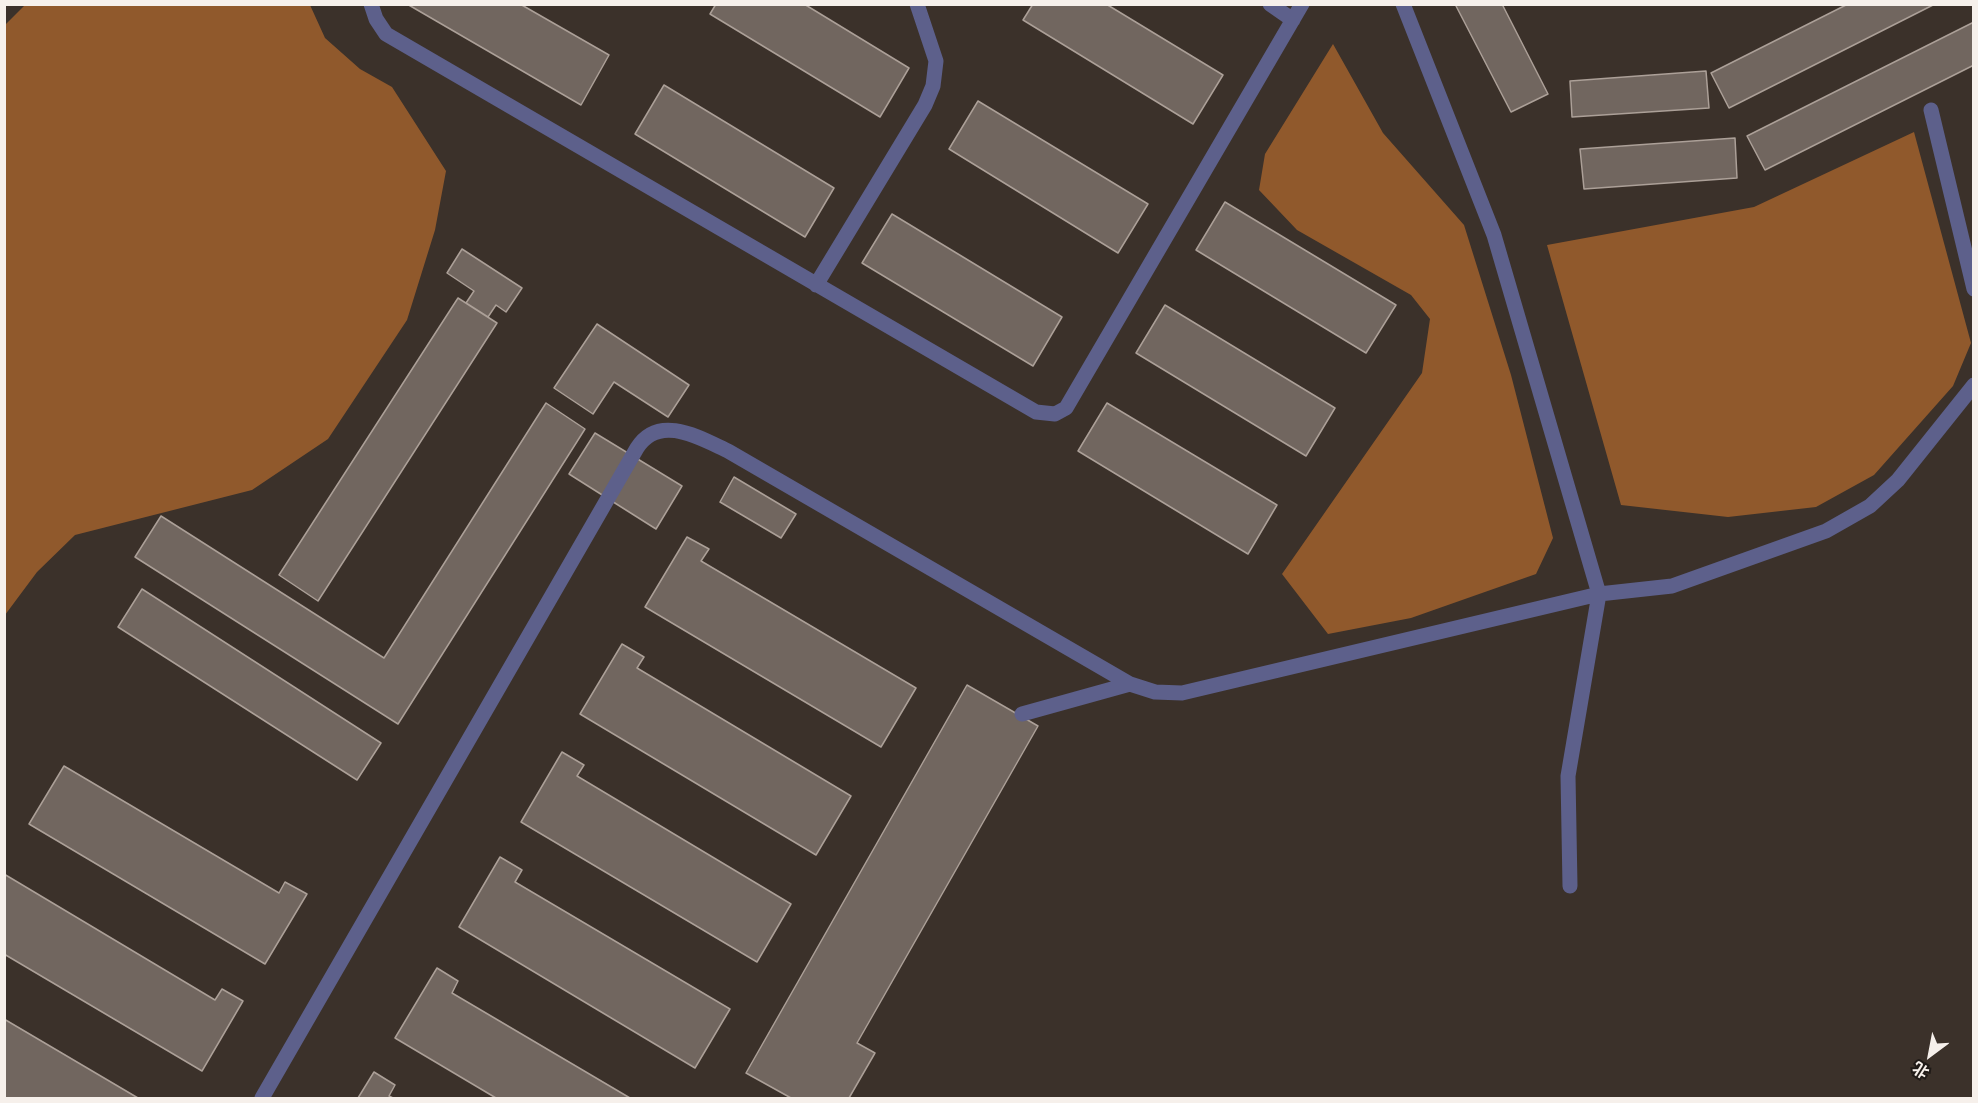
<!DOCTYPE html>
<meta charset="utf-8">
<style>
body{margin:0}
#map{position:relative;width:1978px;height:1103px;overflow:hidden;background:#3b312a;font-family:Barlow,"Noto Sans SC",sans-serif}
canvas{display:block}
.frame{position:absolute;inset:0;border:6px solid #f6f0eb;pointer-events:none}
.north{position:absolute;left:1900px;top:1025px;width:60px;height:60px;-webkit-text-stroke:4px #1f1a17;paint-order:stroke;rotate:212deg;font-size:16px;font-weight:700;line-height:24px;text-align:center;color:#f6f0eb}
.north::after{content:'';display:block;margin:auto;width:21px;height:27px;background:#f6f0eb;clip-path:polygon(50% 0,100% 100%,50% 72%,0 100%)}
</style>
<div id="map">
<canvas width="1978" height="1103"></canvas>
<div class="frame"></div>
<div class="north">北</div>
</div>
<script>
const ctx = document.querySelector('canvas').getContext('2d');
ctx.lineJoin = 'round';
function fillPath(path, color) {
  ctx.fillStyle = color;
  ctx.fill(path, 'evenodd');
}
function strokePath(path, color, width, dash) {
  ctx.strokeStyle = color;
  ctx.lineWidth = width;
  ctx.lineCap = dash ? 'butt' : 'round';
  ctx.setLineDash(dash || []);
  ctx.stroke(path);
}
fillPath(new Path2D(`
 M25 5H310L325 38 360 69 392 87 446 171 435 230 407 320 328 439 252 490 75 535 37 572 5 615 4 26Z
 M1333 44 1383 133 1464 225 1511 375 1553 538 1536 574 1411 618 1328 634 1282 574 1422 373 1430 319 1411 295 1297 230 1259 190 1265 154Z
 M1914 132 1971 343 1953 386 1874 475 1816 507 1728 517 1621 505 1547 245 1754 207Z`), '#90592c');
const building = new Path2D(`
 M407 4H520L609 55 581 105Z
 M716 4H804L909 68 880 117 710 14Z
 M1033 4H1106L1223 75 1193 124 1023 20Z
 M1455 4H1502L1548 94 1511 112Z
 M1848 4H1935L1729 108 1711 73Z
 M1974 22V65L1765 170 1747 136Z
 M1706 71 1709 108 1572 117 1570 81Z
 M664 85 834 188 805 237 635 134Z
 M978 101 1148 204 1118 253 949 149Z
 M1735 138 1737 178 1584 189 1580 149Z
 M1225 202 1396 305 1366 353 1196 250Z
 M892 214 1062 317 1033 366 862 263Z
 M462 249 522 288 506 312 496 305 488 317 466 303 474 291 447 273Z
 M458 298 497 323 318 601 279 575Z
 M1165 305 1335 408 1306 456 1136 353Z
 M597 324 689 385 668 417 614 382 593 414 554 388Z
 M546 403 585 429 398 724 135 557 161 516 384 658Z
 M1107 403 1277 505 1248 554 1078 451Z
 M595 433 682 486 656 529 569 474Z
 M734 477 796 514 781 538 720 502Z
 M687 537 709 549 701 561 916 688 881 747 645 607Z
 M142 589 381 743 357 780 118 627Z
 M622 644 644 657 637 668 851 796 816 855 580 714Z
 M967 685 1038 726 857 1043 875 1053 849 1098H791L746 1073Z
 M562 752 584 765 577 776 791 904 757 962 521 822Z
 M64 766 279 893 285 882 307 894 265 964 29 824Z
 M500 857 522 870 515 882 730 1009 695 1068 459 927Z
 M4 874 215 1000 222 989 243 1001 202 1071 4 954Z
 M437 968 458 981 452 993 630 1098H496L395 1038Z
 M4 1019 138 1098H4Z
 M374 1072 395 1085 389 1096 393 1098H358Z`);
fillPath(building, '#71665f');
strokePath(building, '#aca098', 1.5);
strokePath(new Path2D(`
 M371 4 376 19 386 34 1036 412 1055 414 1066 408 1302 4
 M1270 4 1293 20
 M1403 4 1494 235 1599 594 1568 776 1570 886
 M1931 110 1974 289
 M816 285 925 105 933 86 936 61 917 4
 M1022 714 1130 684
 M262 1098 637 448C659 413 700 438 728 451L1130 684 1155 692 1182 693 1599 594 1672 586 1826 531 1870 506 1898 480 1974 385`), '#5d608b', 15);
</script>
